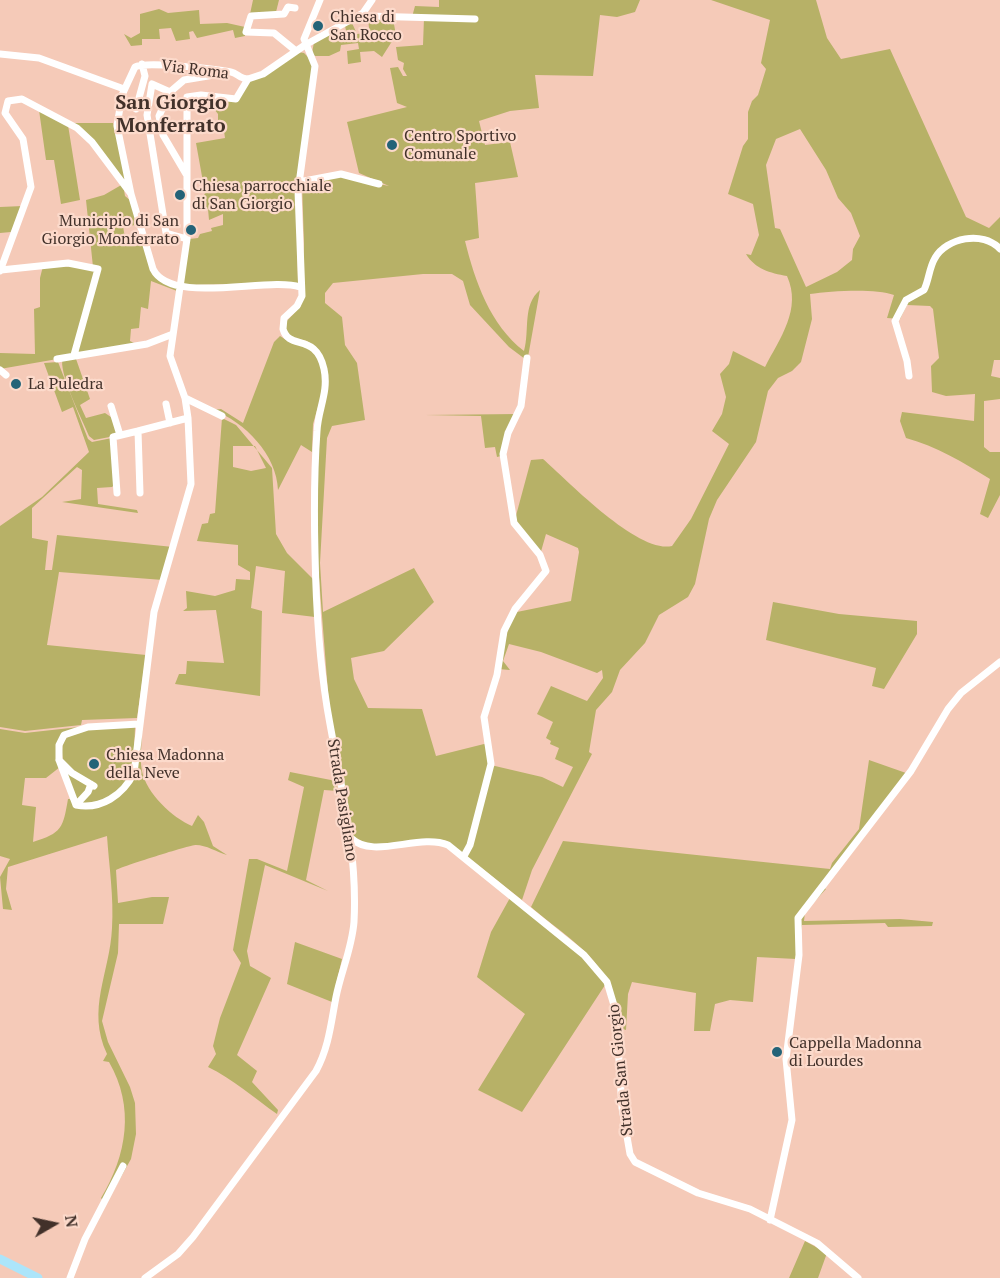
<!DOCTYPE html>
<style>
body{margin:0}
#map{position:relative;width:1000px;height:1278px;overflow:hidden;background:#f5cab8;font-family:"PT Serif",serif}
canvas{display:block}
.north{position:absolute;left:24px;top:1194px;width:60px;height:60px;-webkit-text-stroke:4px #fcdacb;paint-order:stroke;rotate:81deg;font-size:16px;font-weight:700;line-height:24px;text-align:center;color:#42312a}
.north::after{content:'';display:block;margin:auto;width:21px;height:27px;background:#42312a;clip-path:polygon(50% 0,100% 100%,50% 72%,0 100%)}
</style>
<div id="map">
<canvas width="1000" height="1278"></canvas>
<div class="north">N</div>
</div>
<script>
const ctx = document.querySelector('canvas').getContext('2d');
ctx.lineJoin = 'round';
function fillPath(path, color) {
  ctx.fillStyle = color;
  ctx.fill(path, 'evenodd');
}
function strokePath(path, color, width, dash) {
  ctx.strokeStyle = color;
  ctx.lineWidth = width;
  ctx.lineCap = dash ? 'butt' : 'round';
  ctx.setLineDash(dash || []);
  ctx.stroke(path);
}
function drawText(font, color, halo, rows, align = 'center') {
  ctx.font = font + ' "PT Serif",serif';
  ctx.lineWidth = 4.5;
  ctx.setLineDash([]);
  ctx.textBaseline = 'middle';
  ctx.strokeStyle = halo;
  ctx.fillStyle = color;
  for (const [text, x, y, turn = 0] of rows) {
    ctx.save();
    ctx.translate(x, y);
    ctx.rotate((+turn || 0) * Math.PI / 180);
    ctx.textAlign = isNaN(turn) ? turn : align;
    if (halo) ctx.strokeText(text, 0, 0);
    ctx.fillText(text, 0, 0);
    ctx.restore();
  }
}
fillPath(new Path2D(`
 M253 0H279L276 12 250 14Z
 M439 0H640L635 12 617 17 600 15 593 76 535 75 539 108 510 111 479 121 485 145 510 142 518 177 475 183 479 238 465 241C475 281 490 325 524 351 530 330 522 305 540 290L528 357 525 359 509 347 470 305 463 281 452 274H423L333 283 325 293V303L342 317 345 345 357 363 365 420 332 426 327 438 320 563 323 612 414 568 434 602 384 651 351 658 354 679 368 708 422 709 436 756 484 744 487 745 489 767 495 766 542 777 563 787 573 767 555 759 559 748 550 744 551 741 546 738 553 722 537 714 551 686 587 701 603 678 602 670 597 673 541 652 509 644 503 661 510 670 498 669 512 613 571 601 579 552 578 548 546 534 540 555 514 523 531 460 543 459C568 481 638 554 672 546L691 519 729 444 712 431 722 414 726 397 720 374 729 364 733 351 765 367C780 338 802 309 787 276 770 273 755 269 746 254L751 255 759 235 753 204 728 194 743 146 748 139V112L752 101 758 95 766 69 761 63 770 20 711 0H816L827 38 841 59 890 49 966 217 989 228 1000 217V360H994L991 376 1000 378V399L984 401V447L990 452H1000V495L988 518 980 514 990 479C964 463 936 446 906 438L900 421 902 412 974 421 975 394 946 396 932 392 931 366 939 358 933 309 930 306 907 305 900 319 887 318 894 295C875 288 831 291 810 294L812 319 801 362 792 371 778 378 768 391 756 442 717 500 709 519 695 584 688 597 659 615 645 643 620 670 612 692 596 710 589 752 592 754 532 870 522 900 447 841 436 839 369 845 351 835 329 705 317 552 318 431 327 379 317 348 307 341 293 338 286 332 284 324 301 306 304 244 302 183 334 175 389 186 359 173 347 122 407 107 397 103 390 68 398 67 403 76H407L403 69 404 63 398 60 396 47 423 45 424 18 412 17 415 6 439 7ZM800 129 826 170 838 198 851 213 860 236 853 249 852 260 837 272 806 287 780 229 775 228 766 165 776 139Z
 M159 9 168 13 199 10 200 24 227 23 245 27V36L235 38 233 30 197 38 193 31 189 32 190 39 176 41 171 28 159 29 160 39H142V45L131 46 124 34 131 38 140 33V14Z
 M368 18 393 19 396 35 382 57 374 51 360 52 361 62 348 64 347 51 359 49 358 43 341 45 340 51 329 56H315L312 53 314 42 335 32 340 40 347 35 345 26 352 23 357 34 365 33 369 28Z
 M298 52 304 53 313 62 296 188 298 283 186 285 181 280 189 239 198 238 200 234 212 231 211 228 223 225V214L209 220 208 209 198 210 205 193 196 143 225 138 224 131 218 132V114L211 105 224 106 226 100 232 101 249 80Z
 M39 110 68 125 80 200 61 204 54 160H46Z
 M74 123H113L130 188Z
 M123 184 125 196 131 201 138 225 123 226 125 238 128 240 141 238 153 274 178 286 177 291 151 281 148 309 141 307 139 328 131 329 130 341 134 343 75 356 90 399 80 405 86 418 105 413 114 419 120 435 94 440 89 436C83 421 57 370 63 358L0 369V353L35 354 34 309 40 307V278L43 266 93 267 86 200 104 195Z
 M23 206 11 232 0 233V207Z
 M280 336 291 343 305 344 318 358 322 372 323 390 313 424 312 452 301 445 278 490C277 455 245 422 213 410L221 409 243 423 274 342Z
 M58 362 88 439 92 442 112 438 115 484 112 487 97 488 98 504 137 510 138 513 62 502 81 499 82 470 77 467 32 508V538L48 541 45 570H52L57 535 173 547 163 580 59 572 47 645 146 655 137 718 82 720 81 725 25 731 0 727V526L42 497 89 452 73 407 62 412 44 363Z
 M517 414 501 456 497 457 495 447 485 448 481 416 425 415Z
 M222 418 236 425 272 468 276 534 287 553 313 579 315 617 282 613 285 571 256 566 251 608 262 611 260 696 175 684 179 674H186L187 661 224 663 216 610 183 611 187 608 186 591 215 596 235 590 236 579 250 580V572L238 565V545L197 541 202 524 208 523 210 514 215 513ZM233 446H255L266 468 251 471 233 467Z
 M773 602 839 614 917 621V634L884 689 872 686 876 668 766 640Z
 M142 723C143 737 139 757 142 771 146 793 173 818 192 826L198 815 204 822 213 846 227 855C217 852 206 845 196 845 189 845 121 867 116 870L118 903 152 897H169L163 924H119L118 953 102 1021 108 1042 130 1087 135 1103 136 1134 131 1159 106 1204 101 1198C127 1155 135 1107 109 1062L103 1061 107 1054C86 1009 110 973 112 928 114 897 109 866 107 836L8 867 6 889 12 910 3 909 0 877 10 859 0 856V729L25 733 79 727 63 734 60 767 46 778H25L22 805 36 807 33 842C62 833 63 828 68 799H70L76 808H90L130 784Z
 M135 726C134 770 131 801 78 805 47 727 59 731 135 726Z
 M869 760 906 773 821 886 826 889 805 912 804 921 900 919 933 922 932 926 888 927 885 923 802 925 796 959 757 957 753 1002 730 1000 715 1004 710 1031H694L696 993 632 982 628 994 626 1030 620 1028C613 961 578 947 531 907L563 841 830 869 832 863 859 829Z
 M290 772 336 781 338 791 324 790 306 880 328 891 265 865 247 951 250 966 271 978 237 1055 257 1071 252 1082 278 1110 277 1114C254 1098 233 1079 208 1067L216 1054 213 1046 220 1018 241 963 233 950 249 859H257L287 871 304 787 288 780Z
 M511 896 584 956 607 982 522 1112 478 1090 525 1014 477 977 491 932Z
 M295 942 342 959 332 1002 287 984Z
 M805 1241 827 1253 818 1278H789Z`), '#b7b167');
strokePath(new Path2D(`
 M295 8 288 7 284 14 251 16 246 32 274 33 296 51
 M363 13 367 16 475 19
 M0 54 39 58 124 89
 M248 79C240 79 237 73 231 72 216 69 145 61 135 67L122 95 117 126 131 194 153 269C171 306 269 276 300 287
 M248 79 263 74 305 45 363 13 372 0
 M170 92 152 84 147 115 166 233 187 239
 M136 109 145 76 142 64
 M186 174 163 135 159 116 170 92 184 80 220 74
 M299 182 341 174 379 184
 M1 270 68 263 98 269 74 355
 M0 271 31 187 23 139 5 113 8 101 22 99 77 128 92 142 131 194
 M57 359 147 344 173 334
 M0 370 6 375
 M909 376 907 361 895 321 906 300 924 290C929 280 929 268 935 258 946 238 983 230 1000 249
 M185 398 222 416
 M166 404 170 423
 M111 406 120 435
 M117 493 113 437 138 431
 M140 493 138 431 188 418
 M139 724 88 727 64 735 59 745V760L76 805C101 810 123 795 134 773L154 612 191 484 188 418 185 398 170 356 187 239V97L201 95 236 99 248 79
 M59 760 72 773 94 786
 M76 805 88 792 91 784
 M351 838C373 860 419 833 448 845L584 955 607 982 616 1012 622 1108 630 1154 635 1162 698 1193 750 1209 817 1243 858 1278
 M464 856 470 845 491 764 484 717 497 675 504 631 515 609 546 571 540 555 514 523 503 454 508 433 521 406 527 358
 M770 1220 792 1120 786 1059 799 955 798 918 911 771 948 709 961 693 1000 662
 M70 1278 85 1239 123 1166
 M145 1278 178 1254 193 1237 316 1071C329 1047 331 1023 336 997 341 972 352 948 354 922 358 849 339 779 327 707 319 657 316 604 315 554 314 513 314 472 317 431 318 409 329 392 324 369 316 332 289 351 283 329L284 318 297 306 302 296 298 191 315 66 304 39 320 0`), '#fff', 7);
strokePath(new Path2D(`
 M0 1259 38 1278`), '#ace5fa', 9);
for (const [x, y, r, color] of [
 [318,26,6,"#246378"],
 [392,145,6,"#246378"],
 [180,195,6,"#246378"],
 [191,230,6,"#246378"],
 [16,384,6,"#246378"],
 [94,764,6,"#246378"],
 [777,1052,6,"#246378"]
]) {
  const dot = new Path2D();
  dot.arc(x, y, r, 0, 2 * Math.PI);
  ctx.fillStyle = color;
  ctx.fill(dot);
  strokePath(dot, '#fcdacb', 2);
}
drawText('16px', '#42312a', '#fcdacb', [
 ["Chiesa di",330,17],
 ["San Rocco",330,35],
 ["Centro Sportivo",404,136],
 ["Comunale",404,154],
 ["Chiesa parrocchiale",192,186],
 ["di San Giorgio",192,204],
 ["Municipio di San",179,221,"right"],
 ["Giorgio Monferrato",179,239,"right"],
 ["La Puledra",28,384],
 ["Chiesa Madonna",106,755],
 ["della Neve",106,773],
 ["Cappella Madonna",789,1043],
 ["di Lourdes",789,1061]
], 'left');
drawText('16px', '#42312a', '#fcdacb', [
 ["Via Roma",195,70,7],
 ["Strada Pasigliano",342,800,81],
 ["Strada San Giorgio",621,1070,-96]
]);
drawText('bold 20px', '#42312a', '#fcdacb', [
 ["San Giorgio",171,103],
 ["Monferrato",171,126]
]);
</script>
